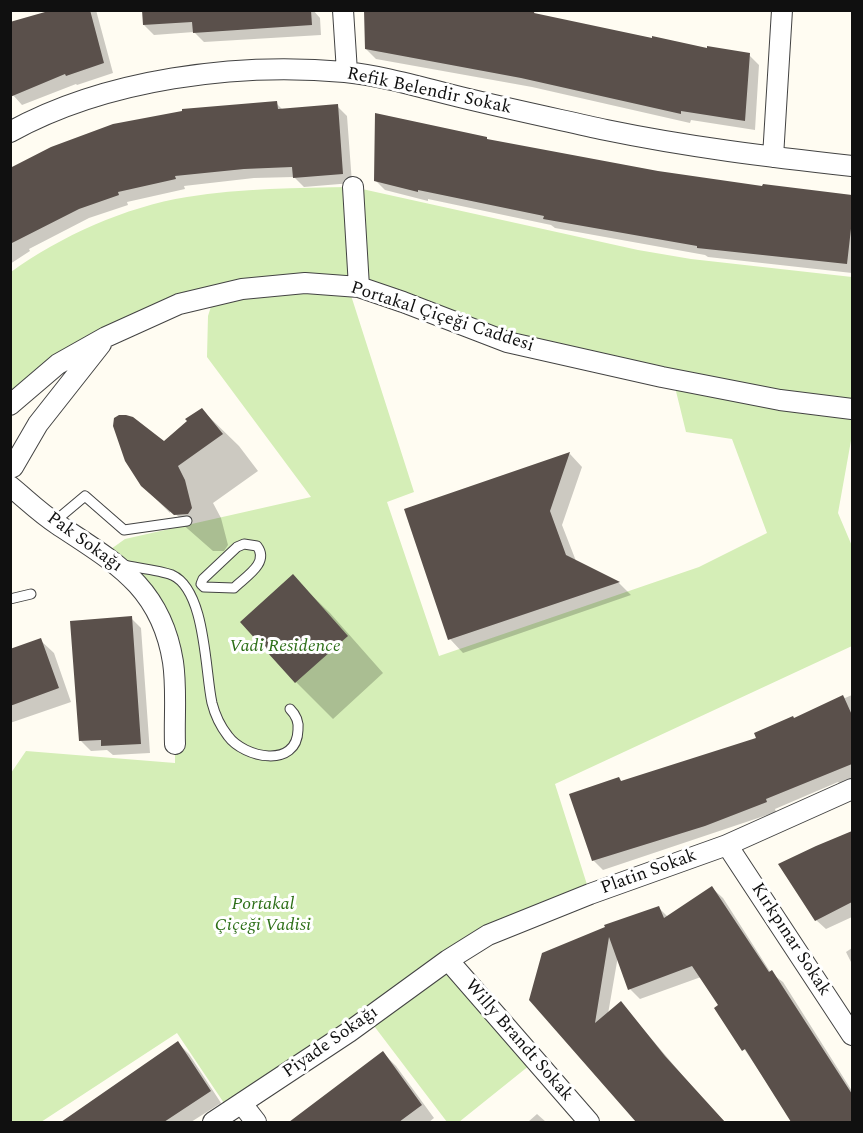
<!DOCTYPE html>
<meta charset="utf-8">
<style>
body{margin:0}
#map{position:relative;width:863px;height:1133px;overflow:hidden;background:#fffcf2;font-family:Spectral,serif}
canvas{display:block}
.frame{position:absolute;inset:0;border:12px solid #101010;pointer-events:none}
</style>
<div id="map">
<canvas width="863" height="1133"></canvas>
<div class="frame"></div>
</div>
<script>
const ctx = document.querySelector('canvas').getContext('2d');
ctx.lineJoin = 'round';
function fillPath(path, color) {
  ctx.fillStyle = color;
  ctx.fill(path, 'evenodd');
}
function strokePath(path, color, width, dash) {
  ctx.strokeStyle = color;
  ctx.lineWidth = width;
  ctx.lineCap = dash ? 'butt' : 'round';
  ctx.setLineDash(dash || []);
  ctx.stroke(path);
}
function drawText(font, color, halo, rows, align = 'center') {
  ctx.font = font + ' Spectral,serif';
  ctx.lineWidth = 6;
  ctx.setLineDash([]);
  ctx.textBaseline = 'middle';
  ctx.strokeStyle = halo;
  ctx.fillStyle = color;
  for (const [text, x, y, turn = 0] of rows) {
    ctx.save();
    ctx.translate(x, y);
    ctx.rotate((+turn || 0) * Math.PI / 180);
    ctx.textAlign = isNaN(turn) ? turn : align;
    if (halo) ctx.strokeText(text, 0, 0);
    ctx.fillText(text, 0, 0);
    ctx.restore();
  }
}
fillPath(new Path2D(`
 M353 187 638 250 691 259 852 277V435L838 513 852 546V646L555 784 590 894 448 960 535 1061 459 1122H447L368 1018 230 1112 177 1033 41 1122H11V773L26 751 175 763V744L163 628 104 554 125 539 311 497 207 357 208 316 215 294 163 309 11 405V272C61 236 125 207 187 197 242 188 297 188 353 187ZM348 286 507 342 673 379 686 432 732 439 767 533 699 567 439 656 387 502 414 492Z`), '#d5eeb7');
fillPath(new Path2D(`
 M56 10H96L113 73 77 85 76 84 22 105 13 95Z
 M143 10H313L320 18 321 35 204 42 194 32 154 35 144 25Z
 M524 10 534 13 537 15 708 50 749 55 759 65 755 130 691 120 690 123 532 87 376 59 366 49Z
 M276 103 283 110 337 106 347 116 352 183 304 187 294 177 254 178 184 186 185 189 127 202 128 205 89 218 29 249 30 251 10 264V170Z
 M486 138 489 141 657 173 764 188V185L852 197V273L708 257 705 255 555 228 551 225 428 199V201L385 190 375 180Z
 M202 410 239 446 258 471 213 503 221 518 228 545 224 551H213L172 515 179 521 181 519 170 509V513L142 485 164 443Z
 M570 454 582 467 562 525 576 561 619 583 631 595 463 653 450 639 406 510Z
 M293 577 330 613 383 673 333 719 296 682 243 622Z
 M131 618 141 628 150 753 113 755 107 750 91 751 81 741Z
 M40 640 54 653 71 702 10 723V651Z
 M852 695V778L840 784 838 782 775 809 776 812 603 870 593 860 622 782 758 739 794 720 843 697 845 698Z
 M852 833V917L826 929 816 920V847Z
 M712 888 723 898 771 973 783 982 852 1091V1122H793L717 1008 720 1006 701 977 640 999 630 989 618 956 608 1014 621 1003 706 1103 725 1122H638L561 1033 543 954 659 908 668 917Z
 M852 948V964L846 952Z
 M178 1043 189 1054 221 1103 191 1122H64Z
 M383 1053 396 1066 434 1118 429 1122H303L299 1117Z
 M537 1114 546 1122H528Z`), '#0003');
fillPath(new Path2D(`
 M52 10H90L104 63 66 76 65 74 10 97V22Z
 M142 10H311L312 25 193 33 192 22 143 25Z
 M364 10H535L534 13 652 38V36L707 48V46L750 53 745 121 681 111V114L521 78 365 49Z
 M277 101 278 109 338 104 343 174 293 178 292 167 244 169 175 176 176 179 118 192 119 195 79 209 10 244V168L51 147 113 124 182 111V109Z
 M375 113 487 137V139L658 171 762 186 763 184 852 195V220L847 264 697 248V246L543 219 544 216 418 190V192L374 181Z
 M202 408 223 434 178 466 185 480 192 508 188 514 174 515 141 486 125 461 113 426 114 418 119 415H126L133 417 164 441 187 421 185 419Z
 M570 452 550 511 566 555 620 582 448 640 404 509Z
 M293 574 348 636 295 683 240 622Z
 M132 616 141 744 101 746V740L79 741 70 621Z
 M41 638 59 688 10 706V649Z
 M843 695 852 715V764L766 799 767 802 705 826 592 861 569 794 619 777 621 781 756 738 754 733 793 716 794 718Z
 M852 831V902L815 921 778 864 816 846Z
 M712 886 769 972 772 970 852 1094V1122H791L745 1049 742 1051 714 1008 718 1005 692 966 628 990 609 937 595 1023 621 1001 665 1056 725 1122H636L529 1000 542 953 605 927 604 925 659 906 664 918Z
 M178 1041 211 1091 164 1122H61Z
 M383 1051 422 1105 399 1122H289Z`), '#5a504b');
const lane = new Path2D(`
 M54 522 85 496 124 530 187 521
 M244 544 257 546C270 563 245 577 234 588L204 587 201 584 203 579 237 547Z
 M123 565C137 568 159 570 172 575 206 590 205 672 212 703 215 715 221 727 228 736 244 758 297 769 298 730 299 722 296 715 290 709
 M10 599 31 594`);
const street = new Path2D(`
 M343 10 347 72
 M10 132C106 79 237 62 345 72 384 76 423 88 460 97 509 109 557 119 606 130 688 147 770 157 852 166
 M773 157 782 10
 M353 187 359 287
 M10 405 58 364 106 337 179 304 242 289 305 283 359 287 403 302 507 342 662 377 780 400 852 409
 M13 467 38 424 101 344
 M10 486C26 499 40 513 57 524 114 562 161 586 173 662 177 689 174 718 175 744
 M727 845 852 1035
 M448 960 589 1122
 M242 1104 256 1122
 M213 1122 349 1032 448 960 488 935 590 894 727 845 852 789`);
strokePath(lane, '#434343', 11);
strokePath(street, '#434343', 22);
strokePath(lane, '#fff', 9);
strokePath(street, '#fff', 20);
drawText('18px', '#101010', '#fff', [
 ["Refik Belendir Sokak",429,92,12],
 ["Portakal Çiçeği Caddesi",442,318,18],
 ["Pak Sokağı",84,543,36],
 ["Platin Sokak",649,873,-20],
 ["Kırkpınar Sokak",790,940,57],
 ["Willy Brandt Sokak",518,1041,49],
 ["Piyade Sokağı",331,1043,-35]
]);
drawText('italic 18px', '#2d6f18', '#fff', [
 ["Vadi Residence",285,647],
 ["Portakal",263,905],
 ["Çiçeği Vadisi",263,926]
]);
</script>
